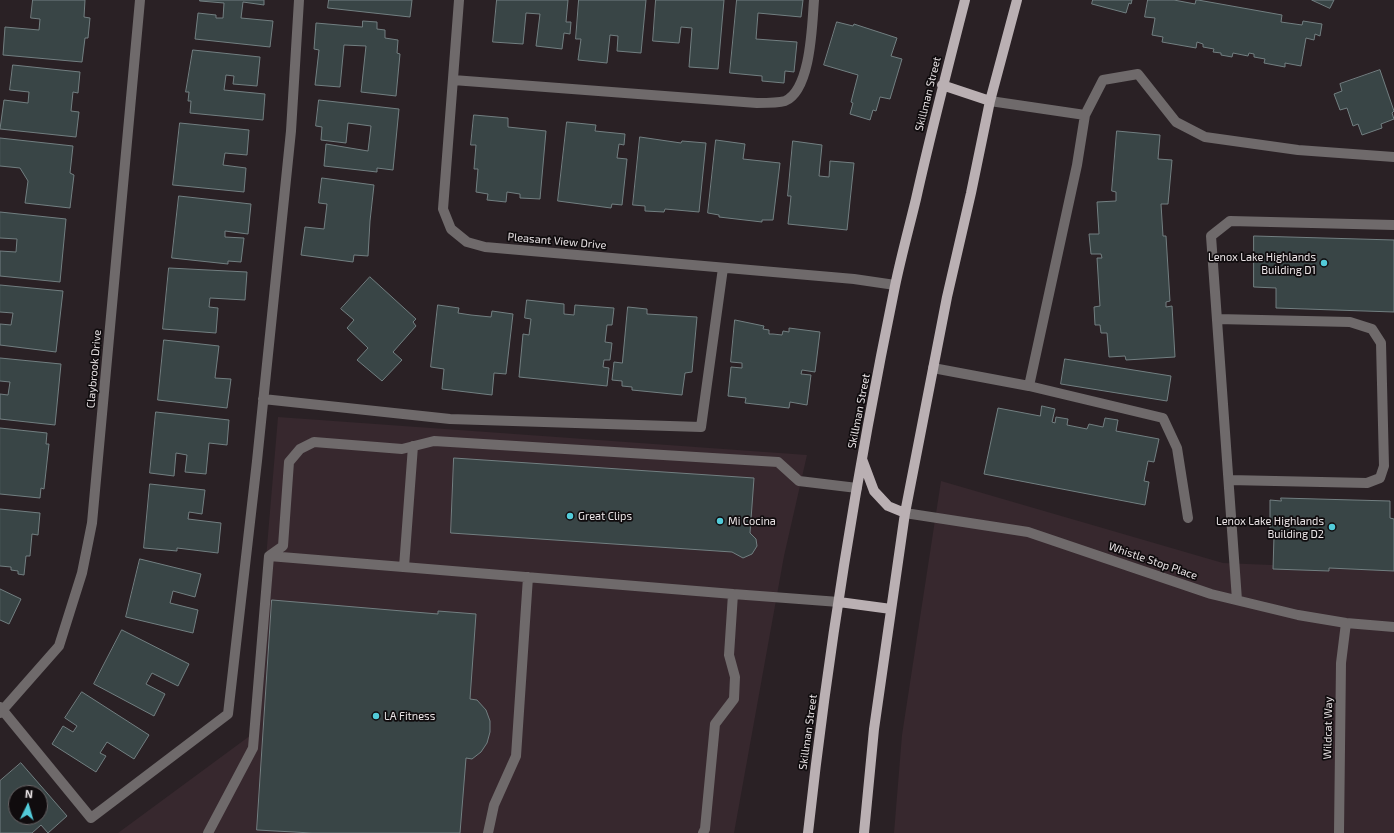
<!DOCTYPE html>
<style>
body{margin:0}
#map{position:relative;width:1394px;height:833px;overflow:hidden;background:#2a2125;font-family:"Exo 2",sans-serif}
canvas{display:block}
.north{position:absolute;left:8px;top:785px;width:40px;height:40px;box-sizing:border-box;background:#100c0e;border:1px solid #676264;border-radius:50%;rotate:5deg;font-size:11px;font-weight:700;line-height:16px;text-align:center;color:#eae4e6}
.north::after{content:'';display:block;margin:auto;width:14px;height:18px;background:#52cbd9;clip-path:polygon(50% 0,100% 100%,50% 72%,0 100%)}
</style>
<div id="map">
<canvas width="1394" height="833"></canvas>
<div class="north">N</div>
</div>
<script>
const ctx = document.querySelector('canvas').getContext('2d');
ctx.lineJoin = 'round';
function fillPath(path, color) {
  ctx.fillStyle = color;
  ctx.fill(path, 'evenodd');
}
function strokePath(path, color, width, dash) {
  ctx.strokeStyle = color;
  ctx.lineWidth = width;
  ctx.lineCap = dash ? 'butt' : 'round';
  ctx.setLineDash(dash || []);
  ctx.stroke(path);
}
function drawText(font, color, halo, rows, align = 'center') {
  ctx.font = font + ' "Exo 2",sans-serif';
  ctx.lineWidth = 3.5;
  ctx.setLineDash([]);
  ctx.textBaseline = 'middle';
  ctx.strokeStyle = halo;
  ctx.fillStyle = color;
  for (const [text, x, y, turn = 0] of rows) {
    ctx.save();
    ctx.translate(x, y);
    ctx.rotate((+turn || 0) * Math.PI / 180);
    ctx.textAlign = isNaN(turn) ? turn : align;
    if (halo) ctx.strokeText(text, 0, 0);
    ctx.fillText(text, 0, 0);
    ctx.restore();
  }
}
fillPath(new Path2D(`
 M278 417 807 455 784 556 734 833H118L251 735Z
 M941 481 1223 563 1394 570V833H894L902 735Z`), '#37282e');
const building = new Path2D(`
 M33 0H85L84 17 90 18 88 38H85L82 62 3 55 5 27 39 30 40 19 31 18Z
 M200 0H264V5L243 2 241 18 273 21 270 47 195 39 198 13 216 15V18H223L224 3 200 1Z
 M329 0H412L410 17 328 8Z
 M497 0H568L566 22H571L570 34 564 33 562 49 536 46 540 14 526 13 523 44 493 42Z
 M579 0H646L641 53 617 51 618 36 610 35 607 63 578 60 581 39H576Z
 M656 0H724L718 69 689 67 692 28 681 27 679 43 653 41Z
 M737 0H803L801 17 758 13 756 39 797 42 794 72 785 71 784 83 762 81V76L730 73Z
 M1093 0H1132L1131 4 1129 3 1126 13 1092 4Z
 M1148 0H1174L1195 4 1196 0H1198L1282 15 1281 22 1302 25 1303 21 1322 24 1320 36 1315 34 1314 40 1306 38 1301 66 1285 63V67L1264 63 1265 59 1254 57V54L1249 53 1248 56 1233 53 1232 57 1221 55V53L1213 52 1214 49 1203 47V44L1197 42 1196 48 1162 42 1163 37 1152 35 1155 18 1145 17Z
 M1312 0H1334L1330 8Z
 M363 21 377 22V29L385 30V38L398 40 397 53 400 54 396 96 361 92 366 46 344 45 340 87 315 85 319 50 314 49 316 23 362 27Z
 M837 22 853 26 854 24 897 38 891 56 902 59 890 99 880 97 876 111 873 110 870 120 850 114 853 103 851 102 858 75 824 65Z
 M193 50 260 57 257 86 233 84 234 76 226 75 224 90 265 94 263 120 190 113 191 101H188L189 92H186Z
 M13 65 80 72 78 93 73 92 71 111 79 112 76 137 0 129 4 100 28 103 29 92 10 90Z
 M1380 70 1394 111 1392 113 1394 119 1381 124 1382 128 1362 135 1358 124 1353 126 1347 108 1340 110 1334 94 1342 91 1340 84Z
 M319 100 399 109 393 170 377 168V172L324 166 326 144 368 151 371 126 348 123 346 143 321 140 322 127 316 126Z
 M474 115 508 118V127L546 131 540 199 520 198V194L507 192 506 202 487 200 488 194 476 192 478 169H474L476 145H471Z
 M567 122 596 125 595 131 625 134 624 145 619 144 617 158 627 159 622 205 612 204 611 208 558 201Z
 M180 123 249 130 247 155 225 153 223 165 246 168 244 192 173 185Z
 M1117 131 1160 135 1158 159 1172 160 1168 204H1161L1163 236H1166L1170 301 1166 302V307L1172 306 1175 357 1126 360 1125 356 1109 357 1107 333H1101L1100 325H1095L1094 307 1100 306 1097 258H1102L1101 254H1091L1089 234H1099L1097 202 1116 201V192L1112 191Z
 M640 137 681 143 682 141 706 143 699 212 665 209 664 212 645 211V206L633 205Z
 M0 138 73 146 70 173 74 175 70 208 25 203 28 181 20 168 0 166Z
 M716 140 745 144 743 159 780 163 773 220H762V222L719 217V215L708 213Z
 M793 141 822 145 819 176 829 177 830 161 854 163 847 230 788 224 791 196H788Z
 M322 178 374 185 370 221 368 256 354 255 353 262 301 255 305 227 324 229 327 204 319 203Z
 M179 196 251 204 248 234 225 231V237L244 238 241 262 228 261V264L172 258Z
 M0 212 66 219 60 282 0 276V251L16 252 17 239 0 238Z
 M1254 236 1394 240V312L1276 308V288L1254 287Z
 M169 268 247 272 245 300 210 298 209 307 218 308 216 333 163 329Z
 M370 277 416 319 413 322 416 326 393 352 402 360 382 381 357 360 368 348 347 328 354 320 341 309Z
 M0 285 63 291 56 352 0 345V324L11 325 13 313 0 312Z
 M527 300 564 304V314L574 315 575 305 614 308 612 325H607L605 342 612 343 610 360H604L603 367 609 368 607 386 519 377 523 334 529 335 531 319 525 318Z
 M438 305 459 308 458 313 471 315 491 317 492 311 513 314 506 374 494 373 492 395 442 389 444 369 431 367Z
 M628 307 647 309V314L697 317 692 372 685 373 682 395 632 390V387L622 386V381L612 380 614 362 622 363Z
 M735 320 764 326 763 329 769 330V334H773L782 335 783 331 789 332V328L820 332 815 372 802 370 801 374 811 375 807 405 790 402 789 408 745 403 746 398 728 396 731 367 742 368V363L731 362Z
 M164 340 219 346 215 378 231 379 227 408 158 400Z
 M0 358 61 364 55 425 0 419V394L8 395 10 382 0 381Z
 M1065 359 1171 376 1167 401 1061 384Z
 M1042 406 1055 409 1052 422 1055 423 1056 417 1068 419 1067 425 1087 429 1089 424 1103 427 1105 418 1118 420 1116 431 1159 439 1154 462 1148 461 1144 481 1149 482 1145 505 984 474 998 408 1040 416Z
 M156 412 229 420 227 445 209 443 206 474 185 472 187 455 176 453 174 476 150 473Z
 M0 428 47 433 46 444H49L44 489 41 488 40 498 0 494Z
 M454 458 754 478 750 533 756 539 757 546 752 554 743 558 732 552 451 533Z
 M150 484 205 490 202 514 189 512 188 519 221 523 218 553 177 548V551L144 548Z
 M1281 498 1390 501V518L1394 519V571L1329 568V571L1273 569 1274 536 1270 535V500L1281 501Z
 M0 509 40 513 38 535 32 534 30 556H26L24 575 18 574V571L11 570V567L0 566Z
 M140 559 201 574 195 597 173 591 170 603 198 610 193 633 126 617Z
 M0 589 21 599 9 624 0 620Z
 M272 600 438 614V611L476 614 470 699 477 700 486 710 490 721V732L487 743 481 752 472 759 466 758 460 833H312L257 830Z
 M122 630 189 664 178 686 152 673 146 684 165 694 154 716 94 684Z
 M82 692 149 735 134 759 107 742 100 753 106 756 96 772 52 744 63 726 73 732 77 726 65 718Z
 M21 763 67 816 48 833 41 825 32 833H0V781ZM16 793H40V817H16Z`);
fillPath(building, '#394546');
strokePath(building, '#727f81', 1);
strokePath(new Path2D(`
 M459 0 443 209 451 229 467 242 485 247 854 279 895 285
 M453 80 757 103C764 103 778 103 785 101 811 90 812 25 814 0
 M990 101 1085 115 1103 80 1138 74 1176 122 1205 137 1298 150 1394 157
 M1085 115 1077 165 1029 386 1163 418 1177 448 1188 518
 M1217 319 1350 322 1372 329 1381 343 1384 466 1380 478 1367 483 1229 480
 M933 368 1029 386
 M263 399 450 419 701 427 723 268
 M905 513 1028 532 1211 594 1298 615 1346 623 1394 627
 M269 556 733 594
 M404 567 413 446
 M1237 600 1211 236 1230 221 1394 225
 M0 707 91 818 228 714 257 461 291 131 299 0
 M0 713 59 646 82 573 92 523 140 0
 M208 833 253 748 269 556 283 546 289 462 300 449 314 442 402 449 434 441 778 462 799 481 857 488
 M488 833 494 805 516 756 528 577
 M703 833 705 829 715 724 734 699 735 677 729 655 733 594 839 602
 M1339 833 1341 663 1346 623`), '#6f6a6b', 10);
strokePath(new Path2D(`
 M942 85 990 101
 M862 459 874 491 888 506 905 513
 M839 602 891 609
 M808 833C828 650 858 466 895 286 901 257 909 228 916 199 931 132 948 66 965 0
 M864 833 874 729 905 513 947 297 971 193 990 101 1017 0`), '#bab0b3', 10);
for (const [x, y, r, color] of [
 [1324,263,4,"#52cbd9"],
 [570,516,4,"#52cbd9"],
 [720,521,4,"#52cbd9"],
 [1332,527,4,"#52cbd9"],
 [376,716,4,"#52cbd9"]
]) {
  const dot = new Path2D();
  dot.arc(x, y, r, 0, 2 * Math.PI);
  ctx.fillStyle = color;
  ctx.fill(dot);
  strokePath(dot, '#100c0e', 1.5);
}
drawText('11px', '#eae4e6', '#100c0e', [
 ["Skillman Street",928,94,-76],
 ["Pleasant View Drive",557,241,5],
 ["Claybrook Drive",94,369,-85],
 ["Skillman Street",859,411,-79],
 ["Whistle Stop Place",1153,561,19],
 ["Wildcat Way",1328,728,-89],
 ["Skillman Street",808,732,-82]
]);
drawText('11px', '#eae4e6', '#100c0e', [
 ["Lenox Lake Highlands",1316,257,"right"],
 ["Building D1",1316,270,"right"],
 ["Great Clips",578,516],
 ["Mi Cocina",728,521],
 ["Lenox Lake Highlands",1324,521,"right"],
 ["Building D2",1324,534,"right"],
 ["LA Fitness",384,716]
], 'left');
</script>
